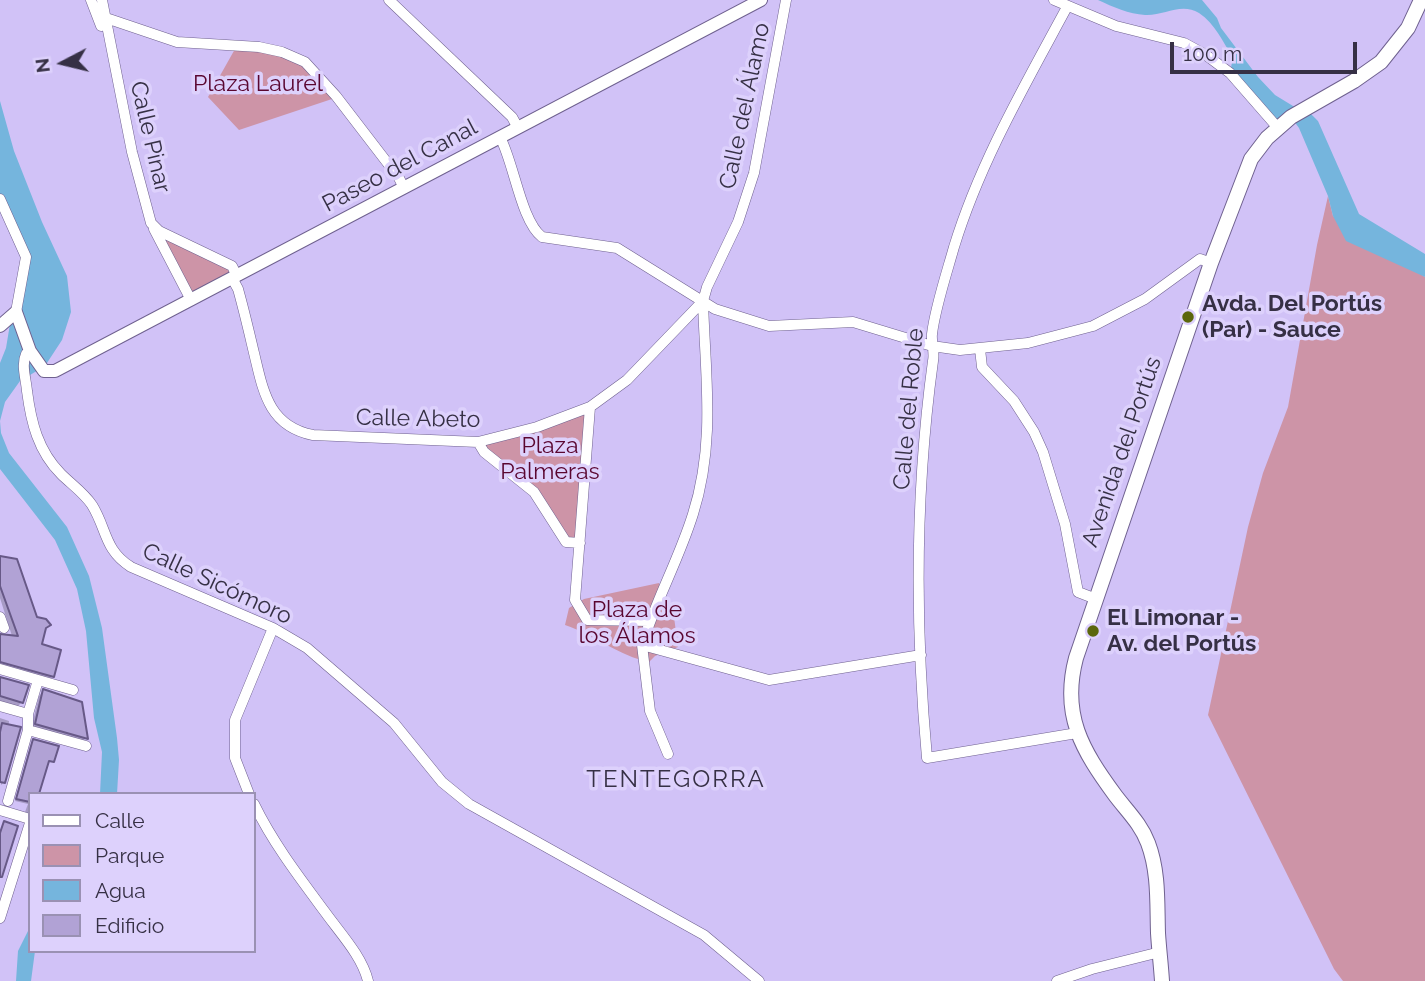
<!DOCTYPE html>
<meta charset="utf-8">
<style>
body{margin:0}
#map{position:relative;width:1425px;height:981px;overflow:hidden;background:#d1c2f7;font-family:Raleway,sans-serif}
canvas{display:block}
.legend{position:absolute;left:28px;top:792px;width:228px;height:161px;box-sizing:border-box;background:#ddd1fc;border:2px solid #9a91b3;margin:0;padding:9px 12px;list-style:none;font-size:21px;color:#363045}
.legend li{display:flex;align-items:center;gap:14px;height:35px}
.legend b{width:35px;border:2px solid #9a91b3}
.north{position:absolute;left:28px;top:28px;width:70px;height:70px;-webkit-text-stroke:5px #ddd1fc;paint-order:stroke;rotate:263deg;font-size:19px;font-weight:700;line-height:28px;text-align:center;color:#363045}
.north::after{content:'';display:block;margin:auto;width:24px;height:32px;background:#363045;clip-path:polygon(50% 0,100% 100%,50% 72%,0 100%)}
.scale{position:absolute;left:1170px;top:42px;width:187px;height:32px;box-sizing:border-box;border:4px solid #363045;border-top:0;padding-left:9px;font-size:21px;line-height:24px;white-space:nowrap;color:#363045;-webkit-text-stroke:5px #ddd1fc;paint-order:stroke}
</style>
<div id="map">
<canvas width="1425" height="981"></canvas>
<ul class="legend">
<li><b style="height:9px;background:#fff"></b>Calle</li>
<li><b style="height:19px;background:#cd94a7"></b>Parque</li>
<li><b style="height:19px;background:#75b5dd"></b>Agua</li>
<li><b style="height:19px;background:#b1a2d5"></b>Edificio</li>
</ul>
<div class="north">N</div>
<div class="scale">100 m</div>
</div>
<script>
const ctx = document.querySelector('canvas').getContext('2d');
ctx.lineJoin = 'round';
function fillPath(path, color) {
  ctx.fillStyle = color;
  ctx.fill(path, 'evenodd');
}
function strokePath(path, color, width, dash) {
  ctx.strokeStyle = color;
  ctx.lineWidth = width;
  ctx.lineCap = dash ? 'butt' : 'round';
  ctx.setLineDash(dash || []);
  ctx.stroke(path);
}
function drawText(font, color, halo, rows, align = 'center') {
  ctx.font = font + ' Raleway,sans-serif';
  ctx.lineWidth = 7;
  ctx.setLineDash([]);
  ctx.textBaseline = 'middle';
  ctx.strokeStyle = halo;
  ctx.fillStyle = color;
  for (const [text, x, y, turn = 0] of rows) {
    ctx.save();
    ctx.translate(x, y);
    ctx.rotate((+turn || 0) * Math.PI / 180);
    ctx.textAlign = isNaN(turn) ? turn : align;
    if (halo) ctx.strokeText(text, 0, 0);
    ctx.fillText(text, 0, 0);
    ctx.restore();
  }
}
fillPath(new Path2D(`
 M235 49 282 52 320 77 332 99 239 130 208 97Z
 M1328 196 1333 216 1425 277V981H1343L1334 969 1208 715 1248 527 1263 473 1288 407 1317 245Z
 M159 231 232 266 237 276 191 300Z
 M590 407 580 543 566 542 551 515 478 442Z
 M659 583 663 603 674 617 678 647 655 656 649 662C619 656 595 635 565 625L569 608 584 599Z`), '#cd94a7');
fillPath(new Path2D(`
 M1098 0H1202L1217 18 1221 28 1258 77 1275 95 1293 106 1306 109 1318 121 1359 214 1425 254V277L1346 241 1333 216 1328 196 1299 128 1291 117 1278 128 1230 73 1233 57C1223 43 1215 23 1199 13 1181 2 1164 16 1145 15 1129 14 1113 7 1098 0Z
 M0 101 14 151 42 222 67 276 71 312 62 340 45 366 20 381 5 402 0 421 1 433 9 453 67 527 89 576 102 628 117 738 119 760 117 794H100L102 752 94 718 86 631 77 589 55 540 0 469V363L6 348 21 258 0 211Z
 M30 927V951H35L31 981H16L18 951Z`), '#75b5dd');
fillPath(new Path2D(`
 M0 558 44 630 39 645 53 676 48 681 0 667V636H12L0 598Z
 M0 678 22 702 17 707 0 702Z
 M44 691 86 738 81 743 31 729 39 696Z
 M0 718 9 721 4 782 1 785Z
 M34 741 52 761 47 762 30 794V814L25 812 28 804 15 801Z`), '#0003');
const building = new Path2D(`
 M0 556 17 559 37 617 46 619 51 625 46 628 42 644 61 650 54 677 0 662V634L18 636 0 586Z
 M0 677 29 685 23 703 0 696Z
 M43 689 82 702 88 739 35 724Z
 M2 723 21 727 5 783 0 782V732Z
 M33 739 59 746 54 762 49 761 39 794H30V802L16 799Z
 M4 821 18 826 2 877H0V833Z`);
fillPath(building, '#b1a2d5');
strokePath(building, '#675987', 2);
const minor = new Path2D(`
 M91 0 101 26
 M102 0 132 152 151 223 159 231 232 266 237 276
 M389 0 512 117 518 128
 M786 0 754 173 738 222 707 287 703 301C705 374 716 442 693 514 679 559 656 600 642 645L769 680 921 655
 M1054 0 1116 26 1184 43 1206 55 1230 73 1278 128
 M1067 7C1025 85 980 162 954 247 947 272 935 308 932 334 931 343 935 352 933 361 915 492 915 626 927 758L1077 733
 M105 20 109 19 177 42 259 47 282 52 305 62 336 96 399 178 404 188
 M500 137C514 163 521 221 542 237L617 248 715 309 769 326 853 322 932 346 960 350 1028 343 1093 326 1145 299 1200 259 1211 263
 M0 199 26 257 16 312
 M154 229 191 300
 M232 278 238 289C244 310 249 332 254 353 263 390 268 426 313 435L478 442 537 427 590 407 627 380 703 301
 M980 349 982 367 1014 401 1034 432 1043 452 1065 524 1078 592 1096 599
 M30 351 26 354C21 365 26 379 27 391 31 422 38 451 61 474 71 484 84 493 92 505 107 529 104 550 131 567L273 628 307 648 394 723 442 782 469 804 704 935 759 981
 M590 407 575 600 587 620 649 621
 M478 442 484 452 534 492 566 542 580 543
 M0 617 4 628
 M642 645 650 711 668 754
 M0 669 73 690
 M0 706 28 714
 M28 730 86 746
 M249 794 235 758V720L273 628
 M8 801 28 730V714L38 680
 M254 804C273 843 299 877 325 912 340 933 362 956 368 981
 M0 810 30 819
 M0 918 30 823
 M1057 981 1092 969 1160 952`);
const tertiary = new Path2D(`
 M0 326 16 312 30 351 44 371H55L761 0`);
const secondary = new Path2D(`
 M1162 981C1161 965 1159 949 1158 933 1157 903 1159 872 1148 843 1141 824 1127 811 1115 795 1082 750 1061 715 1076 658L1211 263 1251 159 1267 138 1291 117 1354 81 1381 62 1408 28 1421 0`);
strokePath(minor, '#6f618f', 11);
strokePath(tertiary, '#6f618f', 14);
strokePath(secondary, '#6f618f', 16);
strokePath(minor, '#fff', 10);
strokePath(tertiary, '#fff', 12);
strokePath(secondary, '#fff', 14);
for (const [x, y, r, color] of [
 [1188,317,7,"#5b670c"],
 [1093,631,7,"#5b670c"]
]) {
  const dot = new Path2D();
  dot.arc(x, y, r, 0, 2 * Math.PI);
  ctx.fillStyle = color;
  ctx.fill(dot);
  strokePath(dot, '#ddd1fc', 2.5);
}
drawText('23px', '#5a0630', '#ddd1fc', [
 ["Plaza Laurel",258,84],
 ["Plaza",550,446],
 ["Palmeras",550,472],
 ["Plaza de",637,610],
 ["los Álamos",637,636]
]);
drawText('23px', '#363045', '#ddd1fc', [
 ["Calle del Álamo",745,106,-78],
 ["Calle Pinar",150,137,77],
 ["Paseo del Canal",400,166,-28],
 ["Calle del Roble",909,409,-85],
 ["Calle Abeto",418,419,1],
 ["Avenida del Portús",1122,452,-71],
 ["Calle Sicómoro",217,584,25]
]);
drawText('bold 23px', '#363045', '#ddd1fc', [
 ["Avda. Del Portús",1202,304],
 ["(Par) - Sauce",1202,330],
 ["El Limonar -",1107,618],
 ["Av. del Portús",1107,644]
], 'left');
ctx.letterSpacing = '2px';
drawText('24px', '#363045', '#ddd1fc', [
 ["TENTEGORRA",676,780]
]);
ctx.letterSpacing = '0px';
</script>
